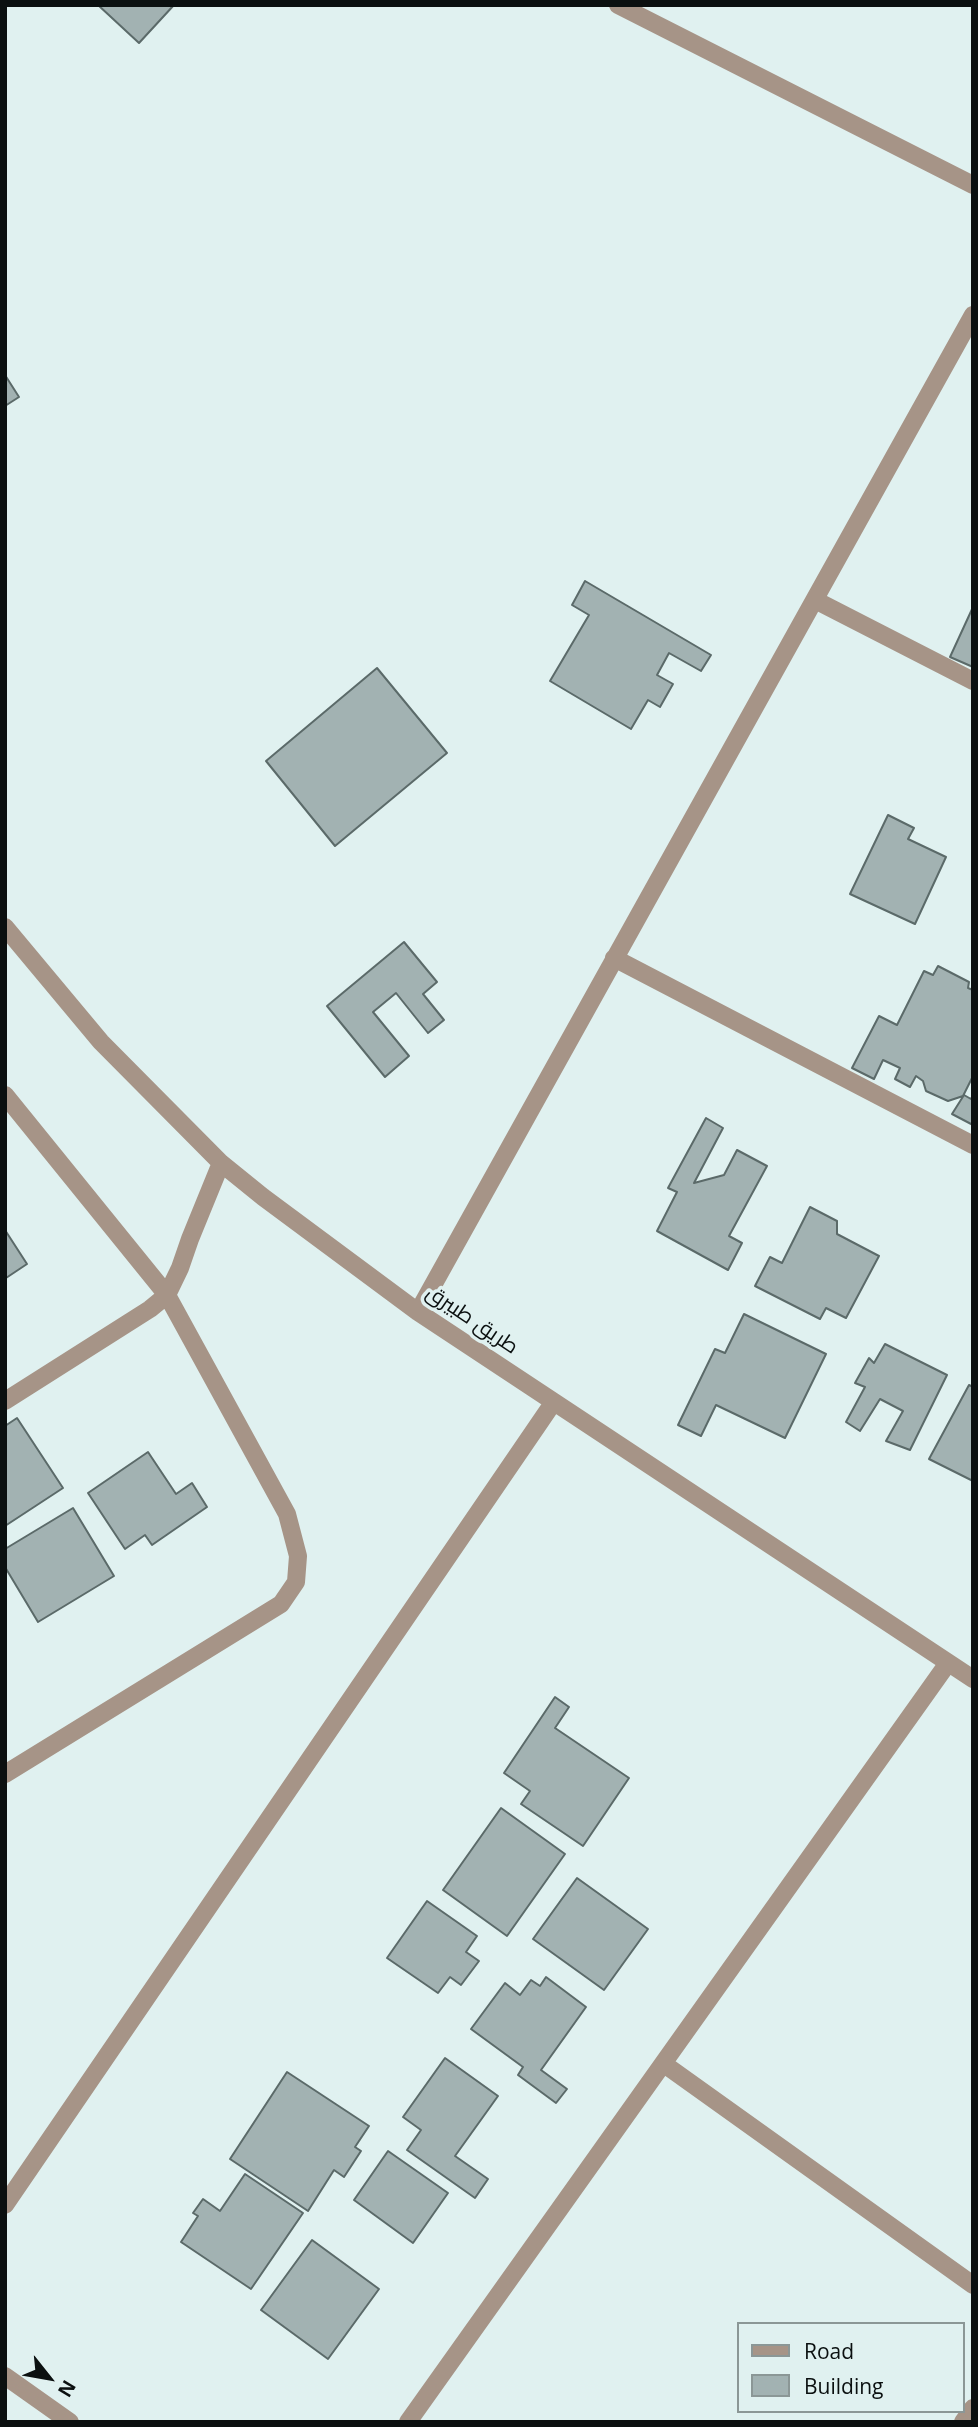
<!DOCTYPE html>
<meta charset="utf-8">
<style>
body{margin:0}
#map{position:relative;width:978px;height:2427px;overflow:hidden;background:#e0f1f0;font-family:"Open Sans",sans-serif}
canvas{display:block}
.frame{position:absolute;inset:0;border:7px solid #0b1010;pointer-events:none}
.legend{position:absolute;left:737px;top:2322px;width:228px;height:91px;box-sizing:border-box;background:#e0f1f0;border:2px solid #8b9796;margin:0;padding:9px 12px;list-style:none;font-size:21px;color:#0b1010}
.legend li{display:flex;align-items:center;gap:14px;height:35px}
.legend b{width:35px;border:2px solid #8b9796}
.north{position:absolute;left:14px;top:2343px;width:70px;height:70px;-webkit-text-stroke:5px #e0f1f0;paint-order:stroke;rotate:121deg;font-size:19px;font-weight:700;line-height:28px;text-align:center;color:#0b1010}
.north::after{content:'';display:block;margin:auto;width:24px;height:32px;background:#0b1010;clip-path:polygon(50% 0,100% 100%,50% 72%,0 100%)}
</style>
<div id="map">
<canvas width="978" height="2427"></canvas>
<div class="frame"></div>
<ul class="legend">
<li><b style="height:9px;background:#a69487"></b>Road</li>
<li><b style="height:19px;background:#a2b2b2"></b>Building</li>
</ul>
<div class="north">N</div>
</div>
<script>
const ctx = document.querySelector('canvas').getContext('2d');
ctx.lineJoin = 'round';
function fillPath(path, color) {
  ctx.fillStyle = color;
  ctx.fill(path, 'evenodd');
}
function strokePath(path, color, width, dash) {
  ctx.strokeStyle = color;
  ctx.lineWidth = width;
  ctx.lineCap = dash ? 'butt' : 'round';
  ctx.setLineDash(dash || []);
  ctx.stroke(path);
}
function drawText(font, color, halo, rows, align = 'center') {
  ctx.font = font + ' "Open Sans",Cairo,sans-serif';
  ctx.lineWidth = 7;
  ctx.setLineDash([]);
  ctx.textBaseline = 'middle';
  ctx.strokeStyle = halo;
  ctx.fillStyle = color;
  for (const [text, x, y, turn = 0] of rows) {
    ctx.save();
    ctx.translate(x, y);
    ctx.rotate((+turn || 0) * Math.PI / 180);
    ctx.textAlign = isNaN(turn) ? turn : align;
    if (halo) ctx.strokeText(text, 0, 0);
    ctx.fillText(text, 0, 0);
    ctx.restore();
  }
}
const building = new Path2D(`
 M98 5H174L139 43Z
 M5 375 19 397 5 406Z
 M585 581 711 655 701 671 669 653 657 675 673 684 660 707 648 700 631 729 550 681 589 615 572 605Z
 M973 607V667L950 657Z
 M377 668 447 753 335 846 266 761Z
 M888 815 914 828 908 839 946 857 915 924 850 894Z
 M404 942 437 982 423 994 444 1020 428 1033 396 993 373 1012 409 1056 385 1077 327 1006Z
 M938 966 969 982 968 988 973 990V1076L963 1096 948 1101 926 1091 923 1081 916 1076 910 1087 895 1079 900 1068 883 1060 874 1079 852 1068 879 1016 897 1025 924 971 933 975Z
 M964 1095 971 1099 973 1095V1125L952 1114Z
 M706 1118 723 1128 694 1183 724 1175 737 1150 767 1166 729 1236 742 1243 728 1270 657 1231 677 1192 668 1188Z
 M810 1207 837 1221V1234L879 1256 846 1318 826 1308 820 1319 755 1286 770 1257 782 1263Z
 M5 1230 27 1264 6 1278 5 1277Z
 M744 1314 826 1354 785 1438 716 1405 701 1436 678 1425 715 1349 725 1353Z
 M885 1344 947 1375 910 1450 886 1441 903 1411 880 1399 860 1431 846 1422 865 1387 855 1383 869 1358 874 1363Z
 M969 1385 973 1387V1481L929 1459Z
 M17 1418 63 1488 5 1526V1426Z
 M148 1452 176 1494 192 1483 207 1507 152 1545 145 1535 125 1549 88 1493Z
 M73 1508 114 1576 38 1622 5 1567V1549Z
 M555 1697 569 1707 555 1728 629 1778 583 1846 521 1804 530 1791 504 1773Z
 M501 1808 565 1854 507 1936 443 1890Z
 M577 1878 648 1929 604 1990 533 1939Z
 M427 1901 477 1936 466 1952 479 1961 461 1985 450 1977 438 1993 387 1958Z
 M546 1977 586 2007 541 2070 567 2089 556 2103 518 2075 523 2067 471 2029 505 1983 520 1995 531 1980 540 1986Z
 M445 2058 498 2096 455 2156 488 2179 475 2198 407 2150 421 2130 403 2117Z
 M287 2072 369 2126 355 2147 361 2151 344 2177 334 2170 308 2211 230 2159Z
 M388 2151 448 2193 413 2243 354 2200Z
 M245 2174 303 2213 251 2289 181 2242 198 2216 193 2213 203 2199 220 2211Z
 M312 2240 379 2289 328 2359 261 2310Z`);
fillPath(building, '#a2b2b2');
strokePath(building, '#5b6a69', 2);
strokePath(new Path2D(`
 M618 5 973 185
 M815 600 973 681
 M5 927 101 1042 221 1163 263 1197 418 1312 973 1679
 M614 958 973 1145
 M5 1095 167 1295 287 1514 298 1556 296 1582 281 1604 5 1774
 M418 1312 973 315
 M5 1401 150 1309 167 1295 180 1268 190 1239 221 1163
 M664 2064 973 2285
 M5 2205 553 1403
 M5 2376 70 2422
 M408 2422 948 1663
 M963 2422 973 2408`), '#a69487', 18);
drawText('21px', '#0b1010', '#e0f1f0', [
 ["طريق طبيرق",472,1320,34]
]);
</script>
